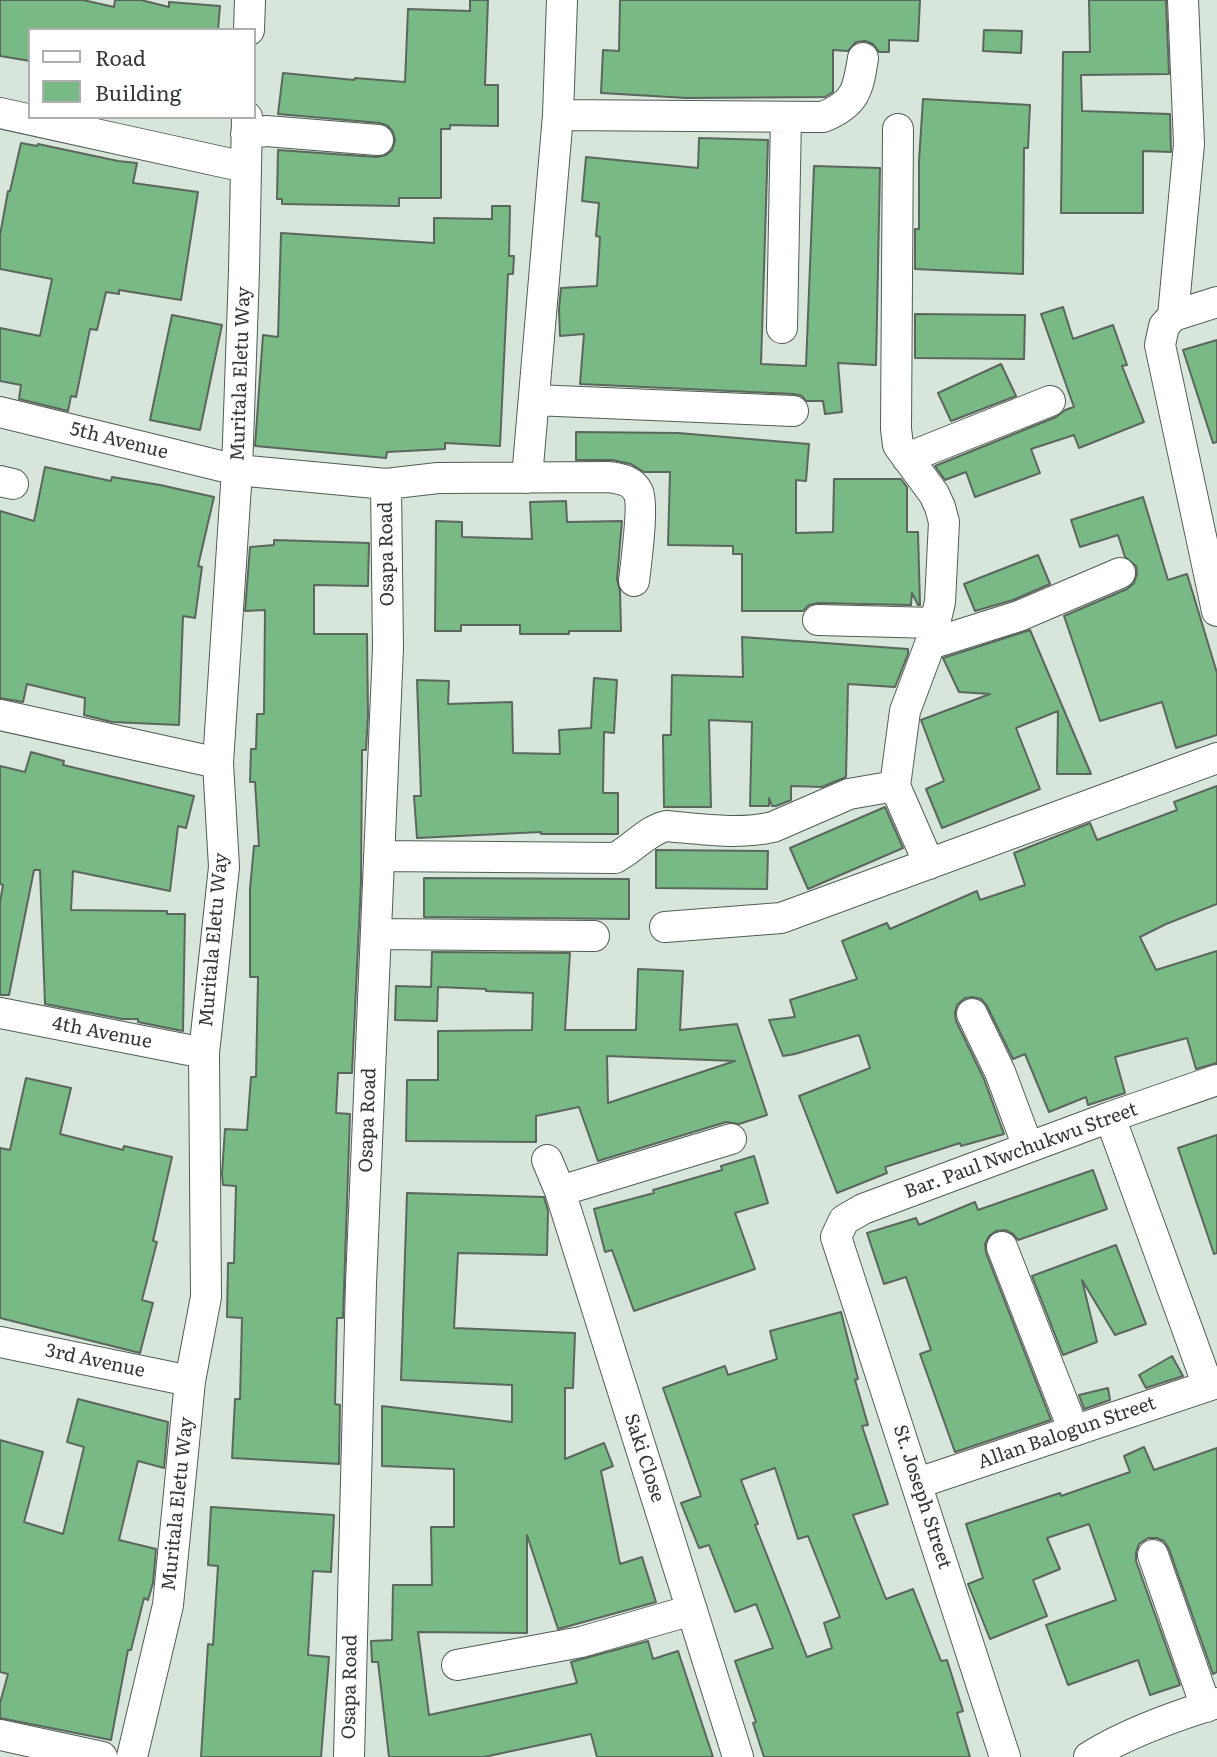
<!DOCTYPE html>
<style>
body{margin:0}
#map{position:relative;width:1217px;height:1757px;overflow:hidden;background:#d8e5da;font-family:Literata,serif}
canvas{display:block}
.legend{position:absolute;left:28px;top:28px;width:228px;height:91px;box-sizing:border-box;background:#fff;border:2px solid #adb0ae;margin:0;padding:9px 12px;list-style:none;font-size:21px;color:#333934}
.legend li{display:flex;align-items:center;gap:14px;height:35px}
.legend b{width:35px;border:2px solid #adb0ae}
</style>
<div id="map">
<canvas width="1217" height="1757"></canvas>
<ul class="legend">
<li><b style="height:9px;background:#fff"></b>Road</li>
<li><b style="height:19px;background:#78b986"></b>Building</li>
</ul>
</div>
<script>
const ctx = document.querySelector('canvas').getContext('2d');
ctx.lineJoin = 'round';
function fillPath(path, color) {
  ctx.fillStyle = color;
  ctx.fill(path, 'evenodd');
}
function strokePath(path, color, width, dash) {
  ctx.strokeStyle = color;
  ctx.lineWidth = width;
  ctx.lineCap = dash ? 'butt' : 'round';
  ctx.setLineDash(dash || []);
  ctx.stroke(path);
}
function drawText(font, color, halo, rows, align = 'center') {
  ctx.font = font + ' Literata,serif';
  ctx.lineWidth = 6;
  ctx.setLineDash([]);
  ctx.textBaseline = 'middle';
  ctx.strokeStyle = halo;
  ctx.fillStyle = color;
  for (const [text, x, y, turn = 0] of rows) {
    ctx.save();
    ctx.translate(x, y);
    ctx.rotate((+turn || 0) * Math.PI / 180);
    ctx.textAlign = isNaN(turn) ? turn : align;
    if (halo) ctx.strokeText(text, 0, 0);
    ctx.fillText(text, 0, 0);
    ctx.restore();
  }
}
const building = new Path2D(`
 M0 0H83L114 7 115 0H141L169 7V2L220 6 218 30H30V61L0 56Z
 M470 0H488L485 85H498V126L450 125V129H441V198H399V206L282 204V199H277L278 150 377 157 386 155 392 150 395 141 393 132 388 126 380 123 278 114 283 73 354 80 355 78 405 82 408 9 470 11Z
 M620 0H920L918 41 889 40V52H879L873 44 865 41 856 42 848 51 833 50V92L825 97 687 98 601 93 603 50 619 51Z
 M1089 0H1166L1169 74 1081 75 1082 111 1170 114 1171 152 1143 151V213H1061L1063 52H1090Z
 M984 30 1022 31 1021 53 983 51Z
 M923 99 1030 105 1028 148H1024L1023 274 915 269V229H919V161Z
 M699 138 768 140 761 364 806 366 814 166 880 168 876 365 838 363 842 412 825 414 823 401H806L802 396 794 394 580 384 584 334 560 336 559 309 561 288 597 286 600 237 596 236 599 203 582 201 586 157 698 168Z
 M21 143 37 146 38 144 118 161 137 163 133 183 198 192 181 300 119 290V294L106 292 97 330 90 329 76 397 71 396 68 411 19 399 21 385 0 381V328L40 336 52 279 0 269V235L8 191H10Z
 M492 206H510L509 256H514L513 274H508L500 446 445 443V449L387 452 386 458 255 446 263 335 278 337 281 233 434 243V218L492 219Z
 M1063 307 1073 339 1113 325 1127 365 1122 366 1144 422 1079 448 1074 435 1031 449 1040 473 975 497 966 472 945 480 935 466 1056 417 1065 410 1074 407 1041 314Z
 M915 314 1025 315 1024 359 915 358Z
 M172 315 222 325 200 430 150 420Z
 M1217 340V442L1213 443 1183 350Z
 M1001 364 1016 396 951 421 938 393Z
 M576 432 678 433 809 444 806 481 796 480V533L833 532 834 479H901L907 487V532H918L920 605H918L912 593 911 605 818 603 809 605 803 611H742V554H733V546L668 545 670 472H644L631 464 612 460H576Z
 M45 467 111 481 112 477 160 485 214 497 198 566 202 567 195 618 183 616 179 725 112 722 84 715 85 698 27 684 23 702 0 698V511L34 521Z
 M1143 497 1168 580 1187 574 1217 673V735L1176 748 1162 702 1100 721 1064 616 1127 589 1134 583 1137 574 1136 566 1125 557 1118 535 1080 547 1071 520Z
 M566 501 567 522 622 521 617 579 620 591 621 631H569V634H520V625H461V631H435L436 521 462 522V537L532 539 530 502Z
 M274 540 369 543 368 586 314 585V634H367L368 715 366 750H362L361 882 352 1073H338L336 1113 350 1114 343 1318H337L335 1404 340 1405 339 1464 232 1458 235 1399H240L242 1318 227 1317 228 1263H234L236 1186 223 1185 222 1174 225 1129 247 1130 251 1077H256L258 977H250V889L254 846H259L255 782H250L251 749H256L257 714H264L265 610 245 611 250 547 274 545Z
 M1038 555 1050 584 1013 600 975 611 964 584Z
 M1030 630 1091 774H1057L1058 711 1016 728 1040 789 942 828 926 789 944 781 921 720 990 694 959 692 943 658Z
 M742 637 908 649V654L895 687 848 684 846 777 822 787 791 786V800L776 806H772L769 798V806H750L752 722 709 720 711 807H664L663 735H671L672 675 743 677Z
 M594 678 617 680 614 733 604 732 603 793H618V834H541V832L417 838 414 796H421L417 680 449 681 448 704 512 702 513 753 560 754 559 730 591 728Z
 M31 752 64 761 63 765 194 796 186 828 178 826 170 891 73 871 71 910 167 911V914H185L183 1031 138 1022V1019H122L45 1004 40 870H34L9 995H0V902L3 885 0 884V766L25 772Z
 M1217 786V904L1166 924 1140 937 1156 970 1217 951V1063L1196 1069 1187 1038 1115 1057 1125 1093 1088 1105 1086 1097 1049 1112 1025 1054 1013 1059 987 1006 981 999 973 997 965 998 957 1005 955 1013 956 1021 984 1079 1004 1134 961 1146 960 1143 885 1167 887 1173 837 1193 799 1096 870 1068 859 1035 795 1054 783 1056 769 1020 795 1017 790 1000 857 979 842 941 887 923 890 929 977 891 980 900 1025 885 1014 853 1090 823 1097 840 1177 810 1174 802Z
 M885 807 903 848 808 889 790 848Z
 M656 850 768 851 767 889 656 888Z
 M424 878 629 879V919L424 917Z
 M432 952 570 953 565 1030H636L638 969 683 971 680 1030 737 1024 767 1115 739 1124 726 1122 598 1161 579 1107 536 1116V1142L406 1141 407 1080H438V1031L532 1030 533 993 486 991V989L438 987 437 1021 395 1020 396 986 431 987ZM607 1056 735 1061 608 1103Z
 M26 1078 71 1088 60 1134 123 1150 124 1146 172 1157 153 1241 157 1242 142 1300 153 1303 140 1353 0 1318V1148L10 1150Z
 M1217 1135V1253L1214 1254 1178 1148Z
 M754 1156 768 1203 735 1213 755 1269 634 1311 612 1250 605 1252 594 1209 654 1193 653 1190 722 1170 721 1166Z
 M1093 1170 1107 1209 1018 1240 1013 1234 1005 1230 996 1231 989 1236 985 1244 986 1253 1051 1420 955 1452 920 1354 931 1350 906 1277 884 1284 867 1233 916 1218 919 1225 975 1202 978 1210Z
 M407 1193 544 1197 548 1211 547 1255 458 1253 454 1328 575 1333 573 1388H565V1459L604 1443 613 1466 601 1471 620 1564 642 1557 656 1602 558 1629 527 1535V1633L418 1632 429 1715 577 1683 571 1662 648 1641 653 1659 678 1651 713 1757H597L591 1734 484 1757H389L378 1662H372L371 1641 392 1640 393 1585H432L431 1527H454V1469L382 1466V1406L512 1422V1385L401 1380Z
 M1116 1245 1146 1324 1115 1335 1082 1280 1097 1342 1063 1355 1032 1276Z
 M841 1312 858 1379 855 1380 868 1425 862 1426 888 1504 853 1515 886 1599 913 1589 941 1661 947 1660 963 1711 957 1713 970 1757H764L753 1723 756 1722 735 1661 773 1648 756 1604 735 1612 709 1545 699 1548 681 1503 701 1496 663 1388 725 1366 728 1375 777 1359 770 1331ZM775 1468 798 1539 808 1536 840 1617 824 1623 832 1648 807 1657 755 1525 758 1524 741 1480Z
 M1172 1356 1183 1376 1146 1388 1139 1375Z
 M1108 1388 1110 1400 1084 1409 1079 1395Z
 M78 1399 168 1422 164 1468 138 1461 119 1540 156 1549 153 1583 148 1600 144 1598 131 1650H128L111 1740 0 1718V1703L8 1674 0 1672V1440L43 1452 24 1522 63 1534 84 1447 67 1442Z
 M1144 1447 1154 1470 1217 1448V1672L1213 1674 1169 1549 1164 1541 1157 1538H1148L1139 1544 1136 1552V1561L1180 1685 1150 1695 1138 1660 1068 1685 1046 1625 1116 1600 1089 1524 1047 1538 1060 1569 1033 1580 1047 1616 990 1639 968 1584 983 1578 966 1524 1060 1493 1061 1496 1130 1472 1124 1456Z
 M211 1507 334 1515 331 1572 313 1571 308 1655 329 1657 321 1757H201L208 1644 213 1645 218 1566 208 1565Z`);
fillPath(building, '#78b986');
strokePath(building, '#5b675d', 2);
const minor = new Path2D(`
 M249 30 250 0
 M0 113 245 167
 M558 115 823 117C855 104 858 91 863 58
 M898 129 896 429 898 445 934 494 940 507 944 522 940 602 930 644 905 711 895 786 929 864
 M246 134 266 131 378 140
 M1217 302 1173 316 1164 326 1160 345 1217 611
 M1173 316 1189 144 1183 0
 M782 328 786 117
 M534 400 793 411
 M0 412 237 470 386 484 438 478 609 477C621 479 632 480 638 492 644 504 636 564 634 581
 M907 458 1050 401
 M527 478 558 115 562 0
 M0 481 13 484
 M818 620 936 623
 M930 644 1019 616 1120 573
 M0 715 218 763
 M379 856 615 858C633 849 646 831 666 826 701 829 738 835 773 827L849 794 895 786
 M665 927 781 918 1217 758
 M376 934 594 936
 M0 1013 204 1053
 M972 1014 1000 1072 1028 1147
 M1110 1117 1208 1386
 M547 1160 560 1191 738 1757
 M560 1191 731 1139
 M1002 1247 1074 1431
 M0 1342 190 1381
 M918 1483 1217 1383
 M1153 1555 1206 1707
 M457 1665 581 1642 692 1610
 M0 1735 102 1757
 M132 1757 168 1605 190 1381 206 1297 204 1053 224 867 218 763 237 470 244 271 247 117
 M349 1757 361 1283 388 648 386 484
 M1005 1757 836 1237 844 1220 863 1209 1110 1117 1217 1080
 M1089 1757C1126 1733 1175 1716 1217 1703`);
strokePath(minor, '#515d53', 32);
strokePath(minor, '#fff', 30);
drawText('19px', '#333934', '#fff', [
 ["Muritala Eletu Way",241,374,-88],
 ["5th Avenue",119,441,14],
 ["Osapa Road",387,554,-91],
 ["Muritala Eletu Way",214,940,-85],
 ["4th Avenue",102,1033,11],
 ["Osapa Road",368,1120,-88],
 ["Bar. Paul Nwchukwu Street",1021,1151,-20],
 ["3rd Avenue",95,1361,12],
 ["Allan Balogun Street",1067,1433,-19],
 ["Saki Close",644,1458,72],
 ["St. Joseph Street",922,1497,72],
 ["Muritala Eletu Way",178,1504,-84],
 ["Osapa Road",350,1687,-89]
]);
</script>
